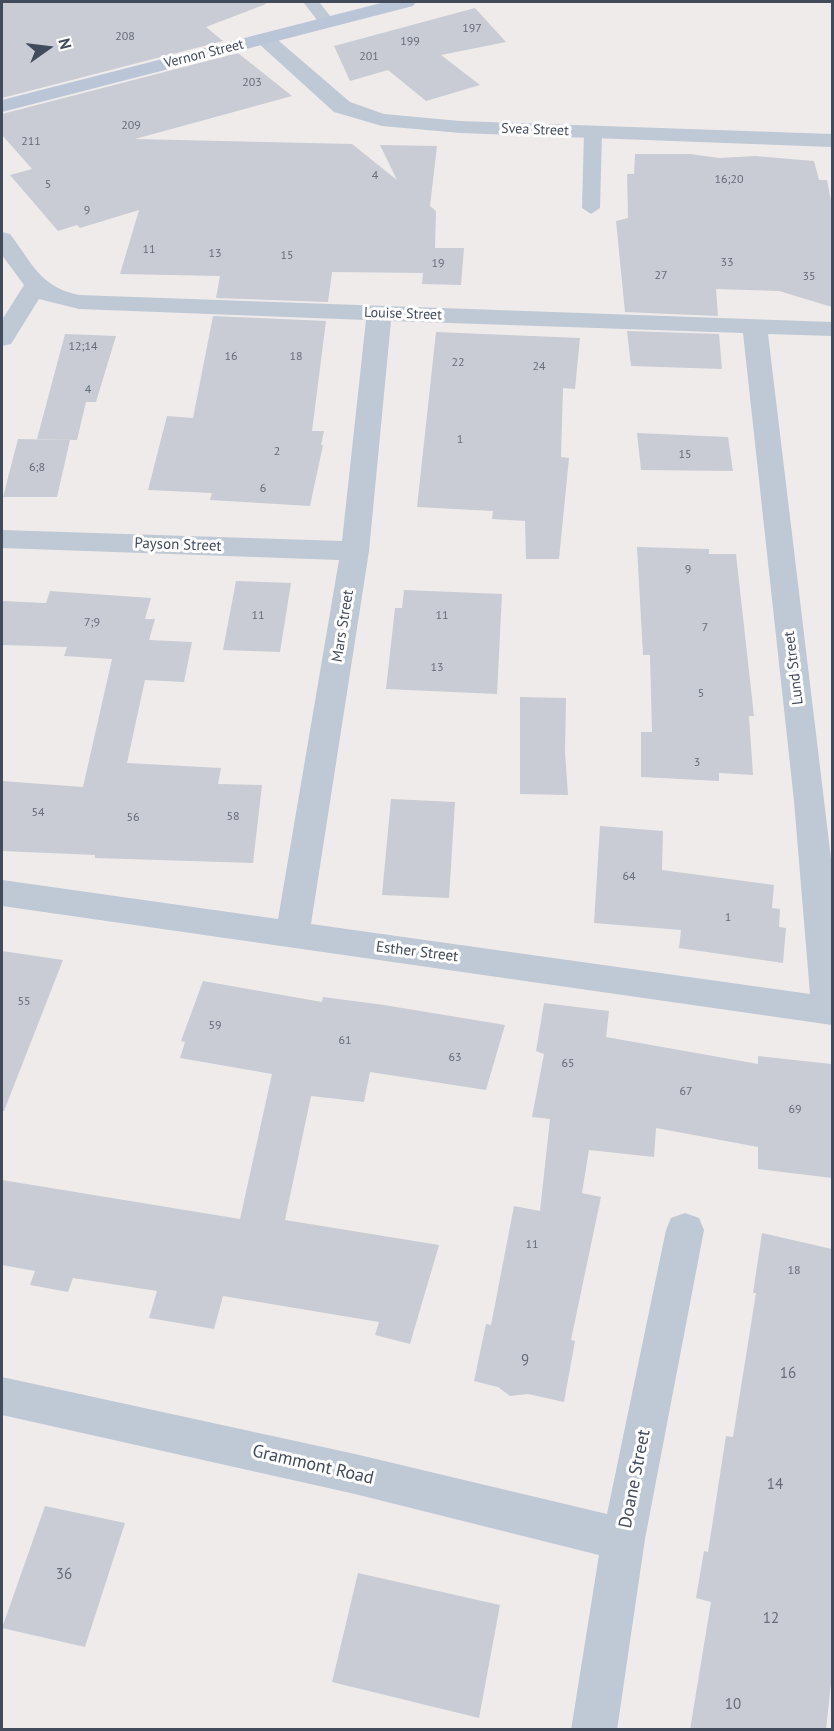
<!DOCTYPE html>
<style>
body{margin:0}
#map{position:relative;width:834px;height:1731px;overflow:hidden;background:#efebeb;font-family:"PT Sans",sans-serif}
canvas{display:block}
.frame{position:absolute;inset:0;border:3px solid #424b5b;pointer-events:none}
.north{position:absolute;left:18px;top:18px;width:60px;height:60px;-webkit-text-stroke:4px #fff;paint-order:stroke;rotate:76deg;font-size:16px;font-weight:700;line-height:24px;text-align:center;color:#424b5b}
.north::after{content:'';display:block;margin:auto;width:21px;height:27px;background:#424b5b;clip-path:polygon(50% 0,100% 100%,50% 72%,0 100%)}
</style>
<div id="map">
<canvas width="834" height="1731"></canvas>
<div class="frame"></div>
<div class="north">N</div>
</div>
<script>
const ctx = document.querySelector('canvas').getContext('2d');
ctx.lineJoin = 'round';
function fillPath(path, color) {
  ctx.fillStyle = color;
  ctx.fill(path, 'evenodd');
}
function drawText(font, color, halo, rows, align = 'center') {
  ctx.font = font + ' "PT Sans",sans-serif';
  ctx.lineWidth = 6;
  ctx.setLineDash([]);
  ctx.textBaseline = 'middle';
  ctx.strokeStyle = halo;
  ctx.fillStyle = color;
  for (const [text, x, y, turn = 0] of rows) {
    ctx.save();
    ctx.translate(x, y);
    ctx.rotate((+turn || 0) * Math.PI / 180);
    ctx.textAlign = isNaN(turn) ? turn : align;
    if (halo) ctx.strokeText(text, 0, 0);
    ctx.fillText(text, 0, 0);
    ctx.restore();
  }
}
fillPath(new Path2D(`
 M2 2H265L266 4 206 27 223 41 2 98Z
 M475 8 506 42 441 55 480 85 426 101 388 70 350 81 334 46Z
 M238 53 292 96 135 139 352 144 397 180 380 145 437 146 430 206 436 211 435 248H464L461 285 422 284 423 273 332 272 328 302 216 298 220 276 120 274 139 210 80 228 77 225 58 231 10 175 32 169 2 135V114Z
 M635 154H690L719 158 755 156 814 161 819 180H827L832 206V307L779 291 716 289 718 316 625 312 616 221 628 218 627 174H634Z
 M213 316 326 321 312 431H324L321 445H323L310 506 210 500 212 493 148 490 167 416 193 418Z
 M627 331 719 334 722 369 631 366Z
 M436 332 580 338 575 389 563 388 561 457 569 458 559 559H526L525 521 492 519 493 511 417 507Z
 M65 334 116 336 96 402H86L77 440 37 439Z
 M637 433 728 437 733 471 641 470Z
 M18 439 70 440 57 497H3Z
 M637 547 709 549V554H736L754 716H749L753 775 719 773V781L641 777V732H652L650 655H643Z
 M236 581 291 583 280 652 223 650Z
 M404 590 502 594 497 694 386 689 395 608H402Z
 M50 591 151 598 145 619H155L149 640 192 642 184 682 145 680 127 763 221 768 218 784 262 785 253 863 95 858V855L2 851V781L83 787 112 659 64 656 67 647 2 645V601L46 603Z
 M520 697 566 698 565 752 568 795 520 794Z
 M391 799 455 802 449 898 382 895Z
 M600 826 663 831 662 870 774 885 772 908 780 909 779 927 786 928 783 963 679 948 681 930 594 923Z
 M2 951 63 960 4 1111H2Z
 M203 981 322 1002 323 997 384 1005 505 1025 486 1090 370 1072 364 1102 311 1096 285 1220 439 1245 410 1344 375 1335 379 1322 223 1296 214 1329 149 1318 157 1291 73 1278 68 1292 30 1285 35 1271 2 1265V1180L240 1219 272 1074 180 1058 185 1042 181 1041Z
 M544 1003 609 1011 606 1037 758 1064V1056L831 1064 832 1178 758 1169V1147L656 1128 654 1157 589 1150 582 1193 601 1197 571 1340 575 1341 564 1402 528 1394 510 1396 498 1387 474 1381 486 1324 491 1325 514 1206 540 1211 550 1119 532 1117 544 1054 536 1051Z
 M762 1233 832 1249V1674L826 1730H690L711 1602 696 1598 704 1551 708 1552 726 1436 733 1437 756 1293H753Z
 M45 1506 125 1523 85 1647 2 1628Z
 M358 1573 500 1605 479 1718 332 1682Z`), '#c9ccd4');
fillPath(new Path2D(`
 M303 2H319L335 22 333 25H321Z
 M593 128 602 133 600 208 591 214 582 208 584 133Z`), '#bfc8d5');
fillPath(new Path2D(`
 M265 33 272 35 350 102 384 114 460 121 832 134V147L460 133 382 126 334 112 258 43 255 39 258 35Z
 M2 232 10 234C33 264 40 287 79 295L832 322V336L768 334 832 867V1025L2 906V880L278 919 339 560 2 548V530L342 541 366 320 79 309 39 299 11 344 2 346V320L24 285 2 255ZM391 321 743 333 794 801 810 994 311 924 369 551Z
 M685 1213 699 1218 704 1230 645 1539 617 1730H571L599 1555 355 1494 2 1415V1377L355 1454 607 1514 666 1230 671 1218Z`), '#bfc8d5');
fillPath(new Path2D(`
 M385 2H416L413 6 2 112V100Z`), '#bbc5d8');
drawText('12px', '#646b79', null, [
 ["197",472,29],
 ["208",125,37],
 ["199",410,42],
 ["201",369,57],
 ["203",252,83],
 ["209",131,126],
 ["211",31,142],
 ["4",375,176],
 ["16;20",729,180],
 ["5",48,185],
 ["9",87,211],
 ["11",149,250],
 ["13",215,254],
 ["15",287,256],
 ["33",727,263],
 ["19",438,264],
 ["27",661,276],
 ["35",809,277],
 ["12;14",83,347],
 ["16",231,357],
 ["18",296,357],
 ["22",458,363],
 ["24",539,367],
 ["4",88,390],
 ["1",460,440],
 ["2",277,452],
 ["15",685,455],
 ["6;8",37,468],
 ["6",263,489],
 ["9",688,570],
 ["11",258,616],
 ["11",442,616],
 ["7;9",92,623],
 ["7",705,628],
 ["13",437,668],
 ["5",701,694],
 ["3",697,763],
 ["54",38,813],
 ["58",233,817],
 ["56",133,818],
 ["64",629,877],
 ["1",728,918],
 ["55",24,1002],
 ["59",215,1026],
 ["61",345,1041],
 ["63",455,1058],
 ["65",568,1064],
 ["67",686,1092],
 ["69",795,1110],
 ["11",532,1245],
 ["18",794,1271]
]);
drawText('14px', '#424b5b', '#fff', [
 ["Vernon Street",204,54,-14],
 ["Svea Street",535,130,2],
 ["Louise Street",403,314,2]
]);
drawText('15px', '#424b5b', '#fff', [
 ["Payson Street",178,545,2],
 ["Mars Street",343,626,-81],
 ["Lund Street",794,668,-97],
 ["Esther Street",417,952,7]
]);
drawText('15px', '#646b79', null, [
 ["9",525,1361],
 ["16",788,1374],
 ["14",775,1485],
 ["36",64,1575],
 ["12",771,1619],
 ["10",733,1705]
]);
drawText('18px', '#424b5b', '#fff', [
 ["Grammont Road",313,1465,13],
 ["Doane Street",635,1479,-79]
]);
</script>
